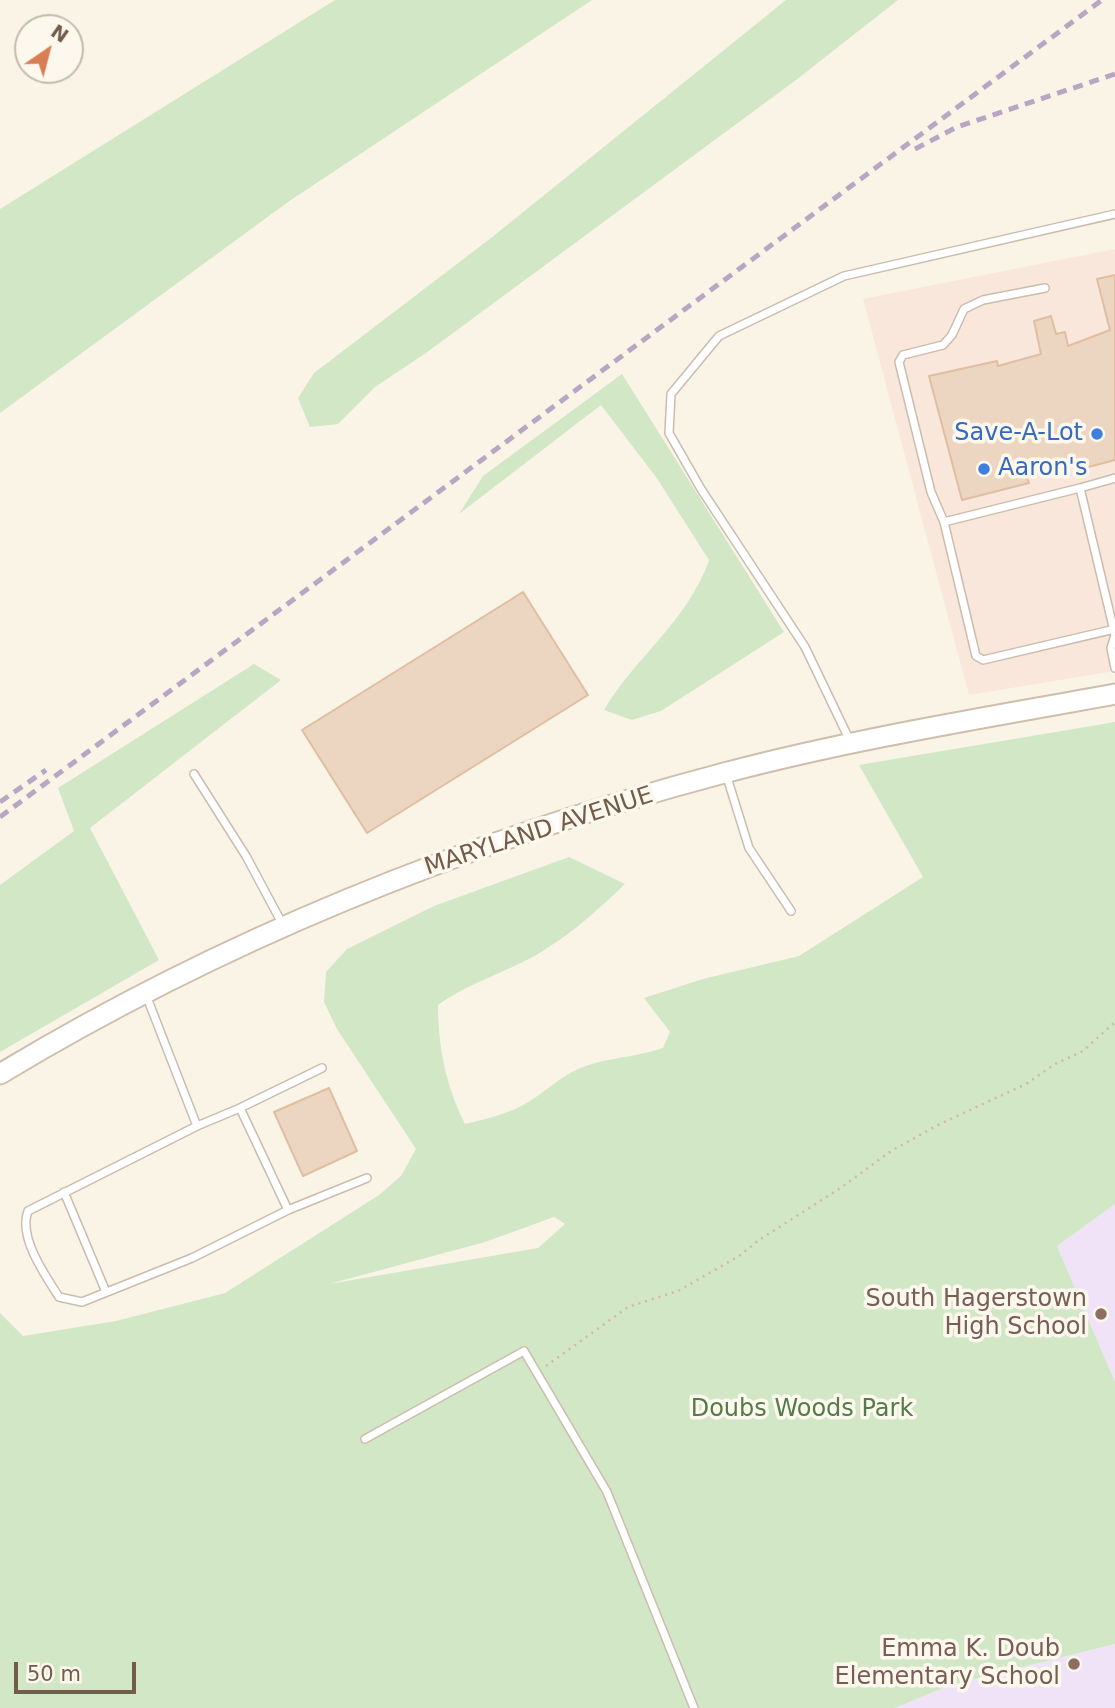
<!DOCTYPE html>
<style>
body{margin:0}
#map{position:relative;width:1115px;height:1708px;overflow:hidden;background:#faf4e7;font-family:"DejaVu Sans",sans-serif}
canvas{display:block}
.north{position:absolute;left:14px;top:14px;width:70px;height:70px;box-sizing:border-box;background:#fdf8ed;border:2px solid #c5baad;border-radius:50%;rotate:35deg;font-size:19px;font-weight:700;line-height:28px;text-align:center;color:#725d4d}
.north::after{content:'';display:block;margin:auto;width:24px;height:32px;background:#da7e56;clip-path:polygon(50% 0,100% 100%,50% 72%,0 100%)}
.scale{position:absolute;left:14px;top:1662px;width:122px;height:32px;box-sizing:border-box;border:4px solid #725d4d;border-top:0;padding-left:9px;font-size:21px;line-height:24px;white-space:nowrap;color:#725d4d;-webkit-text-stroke:5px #fdf8ed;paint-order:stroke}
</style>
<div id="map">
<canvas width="1115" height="1708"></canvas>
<div class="north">N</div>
<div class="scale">50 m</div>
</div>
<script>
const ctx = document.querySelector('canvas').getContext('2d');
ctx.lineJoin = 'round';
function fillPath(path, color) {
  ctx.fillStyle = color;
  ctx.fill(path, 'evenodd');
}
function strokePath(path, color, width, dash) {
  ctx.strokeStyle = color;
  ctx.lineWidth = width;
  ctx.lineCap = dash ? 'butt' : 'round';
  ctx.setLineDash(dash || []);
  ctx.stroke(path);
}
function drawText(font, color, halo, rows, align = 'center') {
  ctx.font = font + ' "DejaVu Sans",sans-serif';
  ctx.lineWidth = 7;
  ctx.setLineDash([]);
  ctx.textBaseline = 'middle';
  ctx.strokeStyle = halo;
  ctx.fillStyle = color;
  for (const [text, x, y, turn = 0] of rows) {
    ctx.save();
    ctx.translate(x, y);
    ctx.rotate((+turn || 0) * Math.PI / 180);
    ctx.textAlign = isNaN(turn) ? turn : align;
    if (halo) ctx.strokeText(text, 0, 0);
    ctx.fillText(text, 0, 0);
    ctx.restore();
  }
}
fillPath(new Path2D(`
 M1115 249V671L969 695 863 299Z`), '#fae7db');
fillPath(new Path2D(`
 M1115 1204V1382L1057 1246Z
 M1115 1644V1708H895L950 1685Z`), '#f1e3f7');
fillPath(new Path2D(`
 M335 0H592L288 202 0 413V209Z
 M786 0H898L796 80 426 353 375 387 338 424 310 427 298 398 314 373 491 238Z
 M622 374 784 632 661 711 632 720 604 710C636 656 688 621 709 560L656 477 601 405 459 514 483 476Z
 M254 664 281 680 90 828 159 960 0 1052V885L74 831 58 788Z
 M1115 722V1204L1057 1246 1115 1382V1644L950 1685 895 1708H0V1313L23 1336 116 1321 225 1293 379 1195 401 1176 416 1149 337 1029 324 1002 326 972 347 949 434 906 569 857 625 884C594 914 560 944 521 963 492 977 464 986 438 1005 438 1047 446 1086 465 1124 485 1119 505 1115 523 1105 542 1095 558 1078 578 1069 606 1057 634 1058 663 1048L670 1032 644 998 703 979 799 956 923 877 859 765ZM554 1217 565 1224 538 1248 329 1284 485 1242Z`), '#d1e7c6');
const building = new Path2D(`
 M1115 275V460L1077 470 1075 462 1026 475 1029 483 962 500 929 376 997 361 998 366 1041 354 1034 321 1051 316 1056 334 1065 332 1068 346 1110 330 1097 279Z
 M523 592 588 695 367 833 302 730Z
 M329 1088 357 1151 303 1176 274 1112Z`);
fillPath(building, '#edd6c1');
strokePath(building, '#dfbea2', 2);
const service = new Path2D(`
 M1115 478 1080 488 1115 635 1111 648 1115 668
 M1080 488 944 522 976 656 983 660 1115 629
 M944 522 931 492 899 362 903 355 943 345 952 335 964 309 983 300 1045 288
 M851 743 805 647 701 489 669 433 671 394 719 336 844 276 1115 214
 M194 774 246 856 284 927
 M726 774 749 848 791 911
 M146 995 197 1126 28 1211C18 1237 45 1275 59 1297L82 1302 192 1258 288 1210 367 1178
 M240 1108 322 1068
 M197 1126 240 1108 288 1210
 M64 1192 106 1292
 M365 1439 524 1351 607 1492 694 1708`);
const secondary = new Path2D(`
 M0 1074C224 939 471 840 724 773 852 739 984 718 1115 694`);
strokePath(service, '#cbbdae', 10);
strokePath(secondary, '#cebeab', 23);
strokePath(new Path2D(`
 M546 1366 628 1307 678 1291 739 1256 759 1240 842 1187 891 1151 940 1124 1026 1084 1055 1064 1083 1051 1115 1022`), '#d2b9a4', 2.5, [2, 5]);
strokePath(service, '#fff', 7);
strokePath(secondary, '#fff', 19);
strokePath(new Path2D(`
 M915 149 957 127 1115 74
 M0 802 46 770
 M0 817 1102 0`), '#b8a6c3', 5, [10, 7]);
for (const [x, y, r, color] of [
 [1097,434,7,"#3f7fe0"],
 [984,469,7,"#3f7fe0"],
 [1101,1314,7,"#8d6e63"],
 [1074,1664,7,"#8d6e63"]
]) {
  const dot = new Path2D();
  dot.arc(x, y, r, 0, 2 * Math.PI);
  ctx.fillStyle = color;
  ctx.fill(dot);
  strokePath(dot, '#fdf8ed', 2.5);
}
drawText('24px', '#366cbe', '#fdf8ed', [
 ["Save-A-Lot",1083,434],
 ["Aaron's",998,469,"left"]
], 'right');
drawText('24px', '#725d4d', '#fdf8ed', [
 ["MARYLAND AVENUE",539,832,-18]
]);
drawText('24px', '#785e54', '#fdf8ed', [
 ["South Hagerstown",1087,1300],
 ["High School",1087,1328],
 ["Emma K. Doub",1060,1650],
 ["Elementary School",1060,1678]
], 'right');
drawText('24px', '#547c49', '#fdf8ed', [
 ["Doubs Woods Park",802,1410]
]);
</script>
